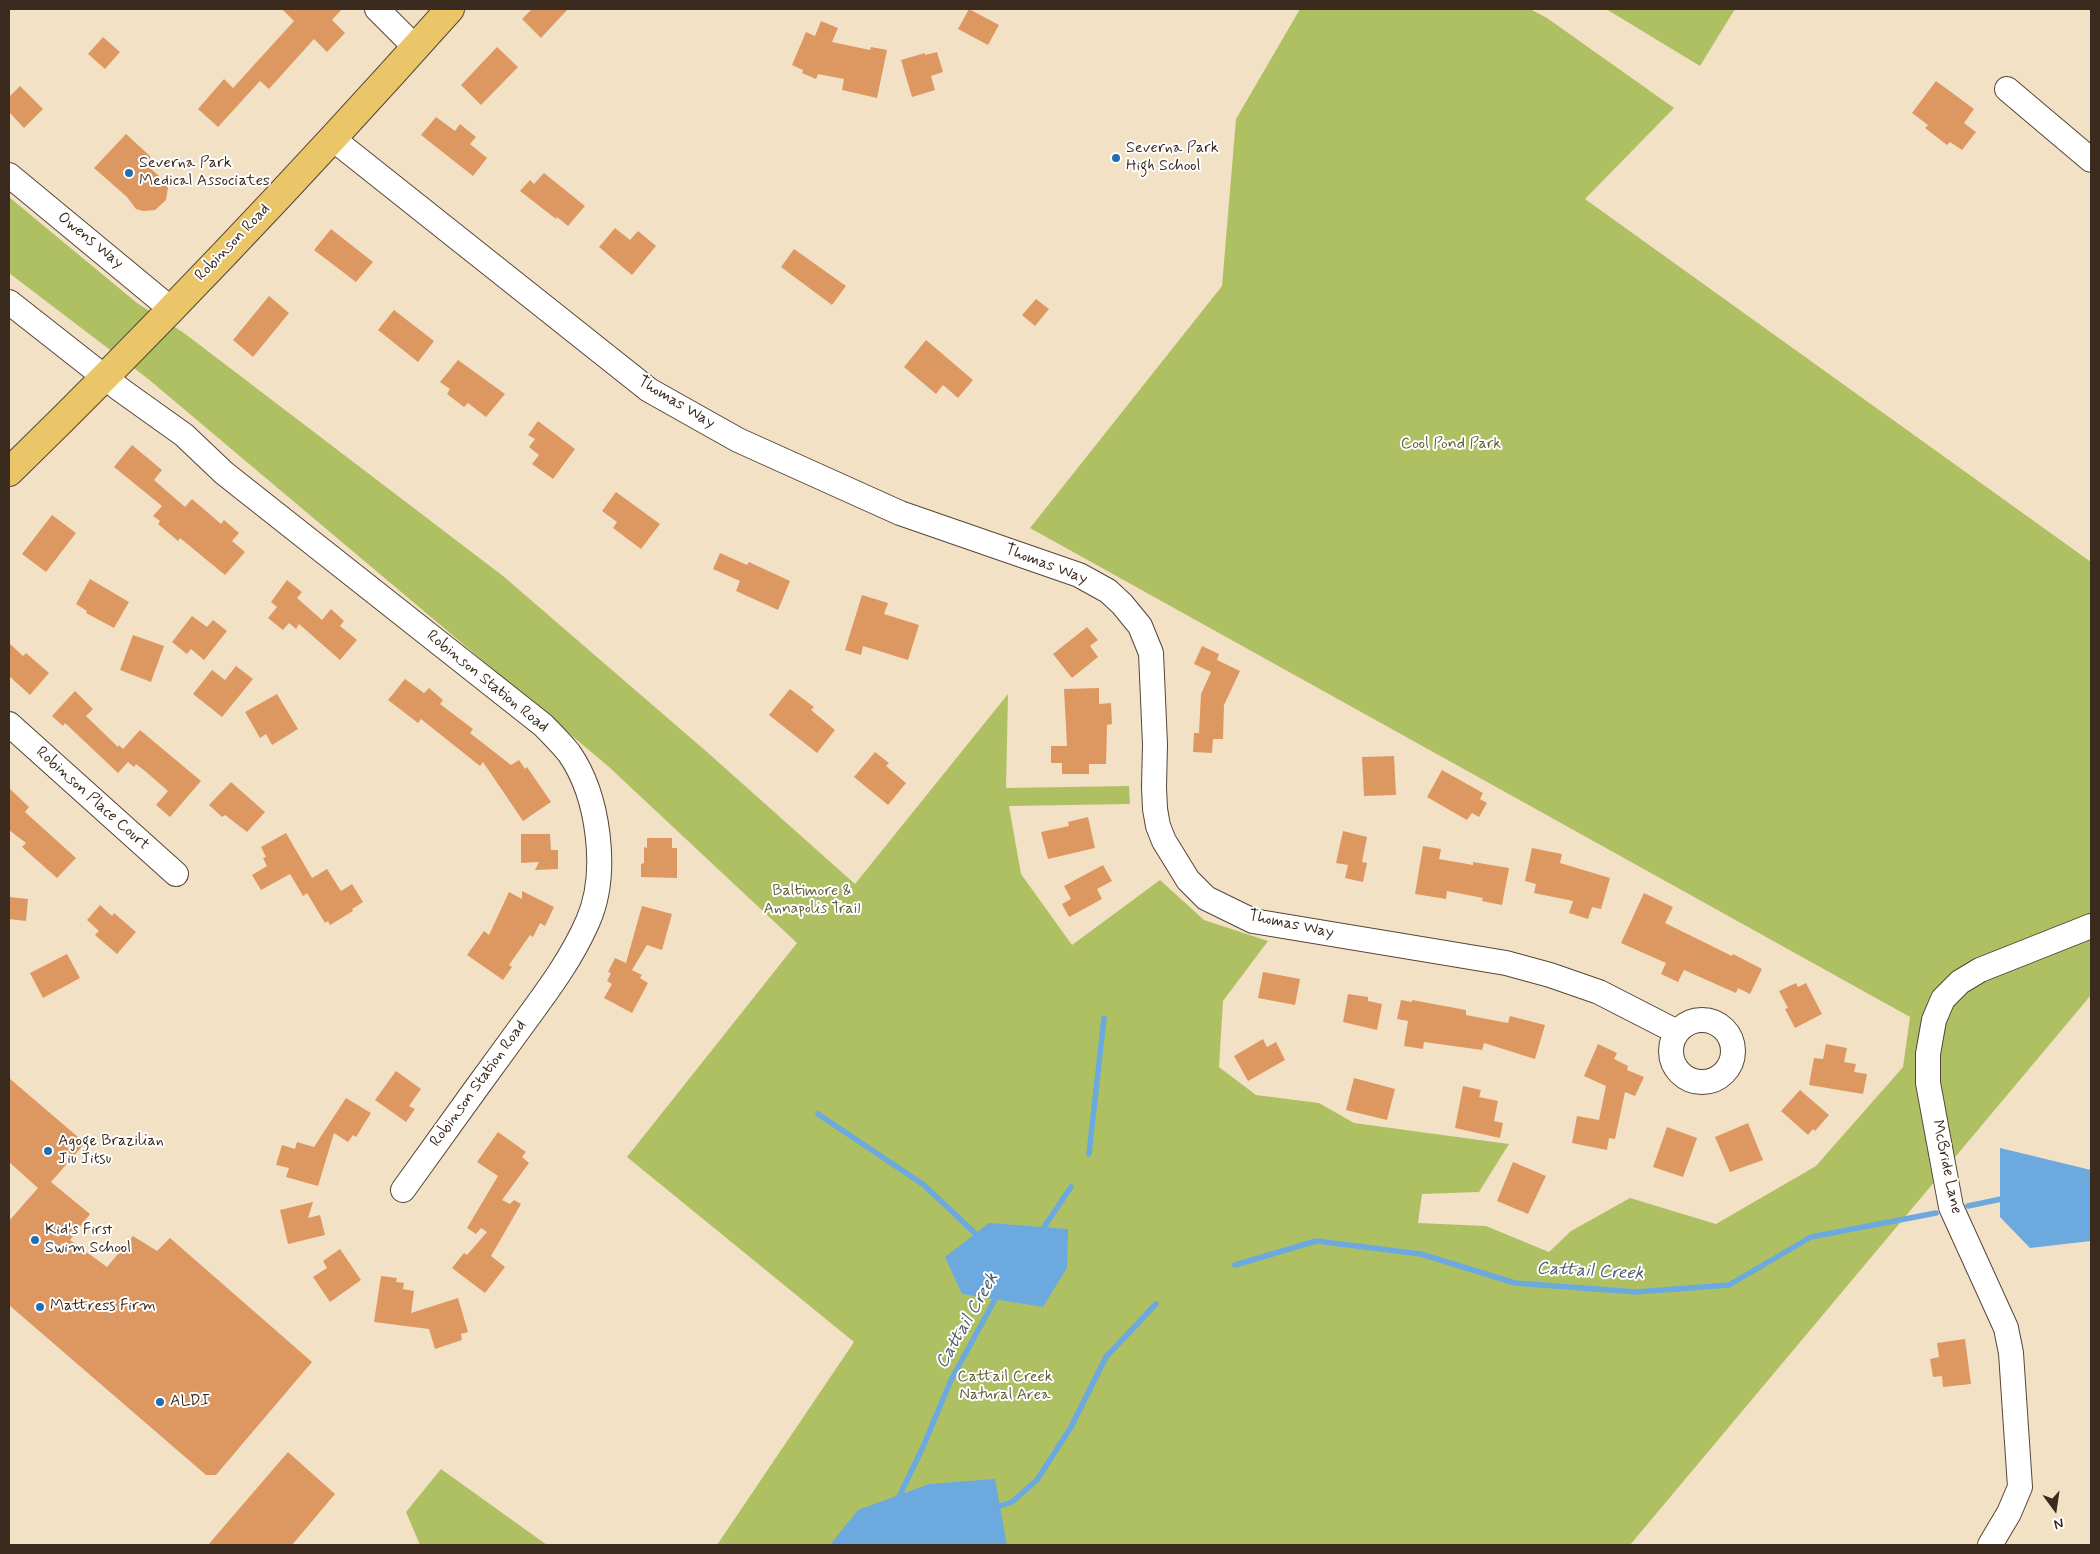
<!DOCTYPE html>
<style>
body{margin:0}
#map{position:relative;width:2100px;height:1554px;overflow:hidden;background:#f3e1c6;font-family:Mynerve,sans-serif}
canvas{display:block}
.frame{position:absolute;inset:0;border:10px solid #3b2a1e;pointer-events:none}
.north{position:absolute;left:2030px;top:1484px;width:50px;height:50px;-webkit-text-stroke:4px #fff;paint-order:stroke;rotate:166deg;font-size:14px;font-weight:700;line-height:20px;text-align:center;color:#3b2a1e}
.north::after{content:'';display:block;margin:auto;width:18px;height:22px;background:#3b2a1e;clip-path:polygon(50% 0,100% 100%,50% 72%,0 100%)}
</style>
<div id="map">
<canvas width="2100" height="1554"></canvas>
<div class="frame"></div>
<div class="north">N</div>
</div>
<script>
const ctx = document.querySelector('canvas').getContext('2d');
ctx.lineJoin = 'round';
function fillPath(path, color) {
  ctx.fillStyle = color;
  ctx.fill(path, 'evenodd');
}
function strokePath(path, color, width, dash) {
  ctx.strokeStyle = color;
  ctx.lineWidth = width;
  ctx.lineCap = dash ? 'butt' : 'round';
  ctx.setLineDash(dash || []);
  ctx.stroke(path);
}
function drawText(font, color, halo, rows, align = 'center') {
  ctx.font = font + ' Mynerve,sans-serif';
  ctx.lineWidth = 4;
  ctx.setLineDash([]);
  ctx.textBaseline = 'middle';
  ctx.strokeStyle = halo;
  ctx.fillStyle = color;
  for (const [text, x, y, turn = 0] of rows) {
    ctx.save();
    ctx.translate(x, y);
    ctx.rotate((+turn || 0) * Math.PI / 180);
    ctx.textAlign = isNaN(turn) ? turn : align;
    if (halo) ctx.strokeText(text, 0, 0);
    ctx.fillText(text, 0, 0);
    ctx.restore();
  }
}
fillPath(new Path2D(`
 M1300 9H1530L1547 18 1674 108 1585 199 2091 562V995L1630 1545H717L854 1342 627 1157 797 943 609 767 147 378 9 273V197L137 303 184 333 503 576 707 752 855 884 1008 694 1006 788 1129 786 1130 804 1009 806 1021 874 1072 945 1160 880 1204 920 1268 941 1223 1001 1219 1067 1256 1095 1319 1103 1354 1123 1509 1144 1479 1192 1422 1194 1418 1223 1486 1226 1549 1252 1571 1231 1630 1198 1716 1224 1816 1166 1903 1067 1910 1017 1030 528 1222 286 1236 119Z
 M1606 9H1735L1700 66Z
 M441 1469 547 1545H420L406 1512Z`), '#afc063');
fillPath(new Path2D(`
 M2000 1148 2091 1170V1241L2030 1248 2000 1217Z
 M989 1223 1068 1229 1067 1268 1043 1307 962 1294 945 1257Z
 M995 1479 1007 1545H830L858 1510 929 1484Z`), '#6ba9de');
strokePath(new Path2D(`
 M818 1114 924 1185 980 1238
 M1089 1154 1104 1018
 M1968 1206 2006 1198
 M1040 1233 1071 1187
 M1235 1265 1316 1241 1421 1254 1515 1283 1636 1292 1729 1285 1811 1237 1936 1213
 M897 1501 923 1447 951 1380 998 1294
 M994 1508 1012 1502 1037 1480 1071 1427 1106 1357 1156 1304`), '#6ba9de', 5.5);
fillPath(new Path2D(`
 M282 9H342L332 20 345 33 327 52 314 39 269 89 260 81 218 127 198 109 224 79 233 88 294 21Z
 M532 9H568L541 38 522 19Z
 M969 9 999 25 988 45 958 29Z
 M821 21 838 28 832 42 870 50 871 47 887 50 877 98 842 90 844 79 818 74 816 79 802 73 803 70 792 65 806 32 815 36Z
 M103 37 120 52 105 69 88 54Z
 M497 47 518 67 481 105 461 85Z
 M937 52 943 72 931 76 935 90 912 97 901 60 925 53V55Z
 M1936 81 1974 109 1964 123 1976 132 1962 150 1950 142 1947 145 1925 128 1928 125 1912 113Z
 M20 86 43 109 24 128 9 112V97Z
 M436 117 455 131 460 124 476 137 470 144 487 158 473 176 421 135Z
 M126 134 150 156 151 169 165 181 168 188 166 200 155 210 143 211 136 209 127 197 94 168Z
 M544 173 585 206 568 226 557 217 556 219 520 191 530 180 534 184Z
 M615 228 630 240 638 231 656 246 632 275 599 247Z
 M331 229 373 262 356 282 314 250Z
 M794 249 846 286 832 305 781 267Z
 M269 296 289 313 253 357 233 340Z
 M1036 299 1049 309 1035 326 1022 315Z
 M394 310 434 341 418 362 378 330Z
 M926 340 973 380 958 398 943 385 936 394 904 367Z
 M458 360 505 394 486 417 468 403 464 407 447 394 450 389 440 382Z
 M538 421 575 449 553 479 532 464 539 455 529 447 535 439 528 435Z
 M132 445 162 470 154 480 185 507 192 499 221 524 224 520 239 533 232 541 245 552 225 575 180 538 178 541 158 524 160 521 153 516 162 506 114 467Z
 M616 492 660 524 641 549 613 528 617 522 602 511Z
 M52 515 76 533 46 572 22 554Z
 M720 553 747 565 749 562 790 581 778 610 736 591 740 581 713 569Z
 M90 579 129 602 114 628 86 613 87 611 76 604Z
 M287 580 302 592 297 598 322 620 331 609 344 621 340 626 357 640 340 660 299 624 296 629 289 623 283 630 268 618 277 607 271 602Z
 M862 595 888 603 884 614 919 625 908 660 863 646 861 655 845 650Z
 M192 616 207 627 213 620 227 631 204 660 191 649 187 654 172 642Z
 M1087 627 1098 640 1090 646 1098 657 1072 678 1053 654Z
 M133 635 164 646 151 682 120 670Z
 M9 643 23 656 26 653 49 673 30 695 9 676Z
 M1202 646 1219 654 1217 660 1240 671 1224 705 1223 739H1213L1212 753 1193 752 1194 733H1199L1201 694 1211 672 1194 664Z
 M236 666 253 679 222 717 193 694 212 670 225 680Z
 M405 679 424 693 429 688 443 700 440 704 473 729 470 733 511 765 519 760 525 769 527 767 551 802 523 821 483 762 480 766 421 719 418 723 388 700Z
 M1099 688V704L1111 703 1112 724 1107 725 1106 764H1089V774H1062V763H1051V746H1067L1064 689Z
 M790 689 814 707 811 710 835 730 817 753 769 715Z
 M75 691 93 709 86 716 118 747 119 745 123 749 140 730 201 781 170 817 156 805 168 791 145 771 136 764 134 767 128 762 118 773 65 723 63 726 52 716Z
 M277 694 298 729 272 745 266 734 260 738 245 712Z
 M875 752 889 763 886 766 906 783 888 805 854 777Z
 M1394 756 1396 795 1364 796 1362 757Z
 M1442 770 1483 793 1480 799 1487 803 1479 817 1472 813 1467 820 1427 797Z
 M231 782 265 812 247 832 225 815 222 817 209 805Z
 M9 788 29 807 25 812 76 858 57 878 22 847 26 843 9 830Z
 M1088 817 1095 848 1048 859 1041 832 1069 826 1068 822Z
 M1343 831 1367 837 1362 862 1367 863 1363 882 1345 878 1348 865 1336 863Z
 M286 833 312 878 327 869 341 891 352 884 363 902 352 909 353 911 330 925 328 921 325 923 307 893 303 896 290 874 261 890 252 875 267 866 263 858 266 857 261 847Z
 M521 834H550L551 850H558V869L535 870 539 862 521 863Z
 M647 838H672V848H677V878L641 877V864L644 863V847L647 848Z
 M1423 846 1441 849 1439 859 1473 865V862L1509 868 1502 905 1482 901 1483 898 1447 891 1446 899 1415 894Z
 M1532 848 1562 854 1560 863 1610 878 1601 909 1592 907 1588 919 1569 913 1573 901 1534 893 1536 884 1525 881Z
 M1103 865 1112 881 1097 889 1102 899 1069 917 1062 904 1071 899 1064 886Z
 M522 891 554 907 545 926 540 923 533 937 530 935 509 965 512 967 503 980 467 955 484 931 489 935 509 892 522 899Z
 M1644 893 1673 907 1665 923 1732 956 1733 954 1762 969 1750 994 1738 988 1736 993 1684 970 1678 982 1661 974 1666 963 1621 943Z
 M9 897 28 899 26 921 9 919Z
 M100 905 112 916 114 913 136 932 117 954 95 935 99 931 87 920Z
 M642 906 672 914 662 950 647 945 632 970 642 975 640 978 648 983 632 1013 604 998 612 984 607 981 611 973 608 972 615 958 626 963Z
 M67 954 80 978 43 998 30 973Z
 M1263 972 1300 979 1295 1005 1258 998Z
 M1796 983 1798 987 1806 983 1822 1014 1795 1028 1785 1009 1788 1008 1779 991Z
 M1348 994 1368 997V1001L1382 1004 1377 1030 1343 1022Z
 M1401 1000 1412 1002V1000L1466 1010V1015L1508 1023 1510 1016 1545 1025 1535 1059 1484 1043 1482 1050 1424 1042 1423 1049 1404 1046 1408 1021 1397 1019Z
 M1263 1039 1267 1047 1276 1042 1285 1060 1248 1081 1234 1056Z
 M1598 1044 1617 1053 1614 1059 1628 1066 1627 1070 1644 1077 1635 1096 1625 1092 1615 1139 1609 1138 1607 1150 1572 1143 1577 1116 1599 1120 1606 1086 1584 1076Z
 M1826 1044 1847 1048 1844 1062 1856 1064 1854 1072 1867 1074 1863 1094 1809 1085 1814 1058 1823 1059Z
 M396 1071 421 1089 409 1106 415 1109 406 1122 375 1100Z
 M9 1078 85 1143 51 1182 90 1214 70 1240 107 1267 133 1236 157 1251 170 1238 312 1362 216 1475H206L9 1305V1221L38 1188 9 1162Z
 M1354 1078 1395 1089 1387 1120 1346 1110Z
 M1463 1086 1481 1090 1479 1097 1498 1101 1494 1121 1503 1123 1500 1138 1455 1128Z
 M1800 1090 1829 1115 1815 1131 1813 1129 1808 1135 1781 1111Z
 M346 1098 371 1113 356 1137 353 1135 348 1142 334 1133 318 1186 286 1177 289 1168 276 1165 282 1145 295 1149 297 1142 314 1147Z
 M1748 1123 1763 1160 1730 1172 1715 1137Z
 M1667 1127 1697 1138 1683 1177 1653 1167Z
 M498 1132 526 1152 522 1157 529 1163 502 1200 510 1204 514 1200 521 1204 491 1256 505 1267 485 1293 452 1268 464 1253 467 1255 487 1232 481 1228 476 1234 467 1228 498 1176 477 1162Z
 M1513 1162 1546 1176 1528 1214 1497 1201Z
 M313 1202 308 1218 320 1215 325 1235 288 1244 280 1210Z
 M340 1249 361 1280 330 1302 313 1277 327 1268 323 1261Z
 M381 1276 397 1278 396 1282 404 1283 403 1289 414 1291 411 1313 458 1298 468 1332 461 1334 462 1340 435 1349 429 1329 374 1322Z
 M1965 1339 1971 1384 1943 1387 1942 1376 1933 1377 1930 1359 1939 1357 1937 1343Z
 M288 1452 335 1494 292 1545H208Z`), '#dd9862');
const minor = new Path2D(`
 M377 9 416 48
 M2007 89 2091 160
 M333 139 649 390 738 440 900 513 1079 575 1108 591 1122 604 1140 626 1151 653 1155 745 1154 787 1155 809 1158 826 1164 841 1188 880 1206 898 1253 921 1506 963 1550 975 1599 992 1677 1032
 M9 175 171 309
 M9 302 121 390 184 435 224 473 543 725C552 734 561 743 569 753 599 796 609 873 588 921 569 965 538 1003 510 1042 474 1091 439 1140 403 1190
 M9 724 176 874
 M1671 1051a31 31 0 1 1 62 0a31 31 0 1 1-62 0Z
 M1990 1545 2009 1513 2020 1487 2011 1353 2006 1328 1951 1207 1928 1083V1054L1934 1020 1943 999 1960 982 1980 970 2091 926`);
const major = new Path2D(`
 M9 472C162 323 308 168 450 9`);
strokePath(minor, '#574537', 26);
strokePath(major, '#574537', 30);
strokePath(minor, '#fff', 24);
strokePath(major, '#ebc669', 28);
for (const [x, y, r, color] of [
 [1116,158,5,"#1f6fb2"],
 [129,173,5,"#1f6fb2"],
 [48,1151,5,"#1f6fb2"],
 [35,1240,5,"#1f6fb2"],
 [40,1307,5,"#1f6fb2"],
 [160,1402,5,"#1f6fb2"]
]) {
  const dot = new Path2D();
  dot.arc(x, y, r, 0, 2 * Math.PI);
  ctx.fillStyle = color;
  ctx.fill(dot);
  strokePath(dot, '#fff', 2);
}
drawText('16px', '#3b2a1e', '#fff', [
 ["Severna Park",1126,149],
 ["High School",1126,167],
 ["Severna Park",139,164],
 ["Medical Associates",139,182],
 ["Agoge Brazilian",58,1142],
 ["Jiu Jitsu",58,1160],
 ["Kid's First",45,1231],
 ["Swim School",45,1249],
 ["Mattress Firm",50,1307],
 ["ALDI",170,1402]
], 'left');
drawText('16px', '#3b2a1e', '#fff', [
 ["Owens Way",90,241,39],
 ["Robinson Road",233,243,-46],
 ["Thomas Way",676,403,31],
 ["Thomas Way",1046,565,21],
 ["Robinson Station Road",487,682,39],
 ["Robinson Place Court",92,799,42],
 ["Thomas Way",1291,925,12],
 ["Robinson Station Road",479,1084,-54],
 ["McBride Lane",1946,1167,78]
]);
drawText('16px', '#645e36', '#fff', [
 ["Cool Pond Park",1451,445],
 ["Baltimore &",812,892],
 ["Annapolis Trail",812,910],
 ["Cattail Creek",1005,1378],
 ["Natural Area",1005,1396]
]);
drawText('italic 18px', '#4e5d6b', '#fff', [
 ["Cattail Creek",1590,1272,3],
 ["Cattail Creek",968,1321,-60]
]);
</script>
